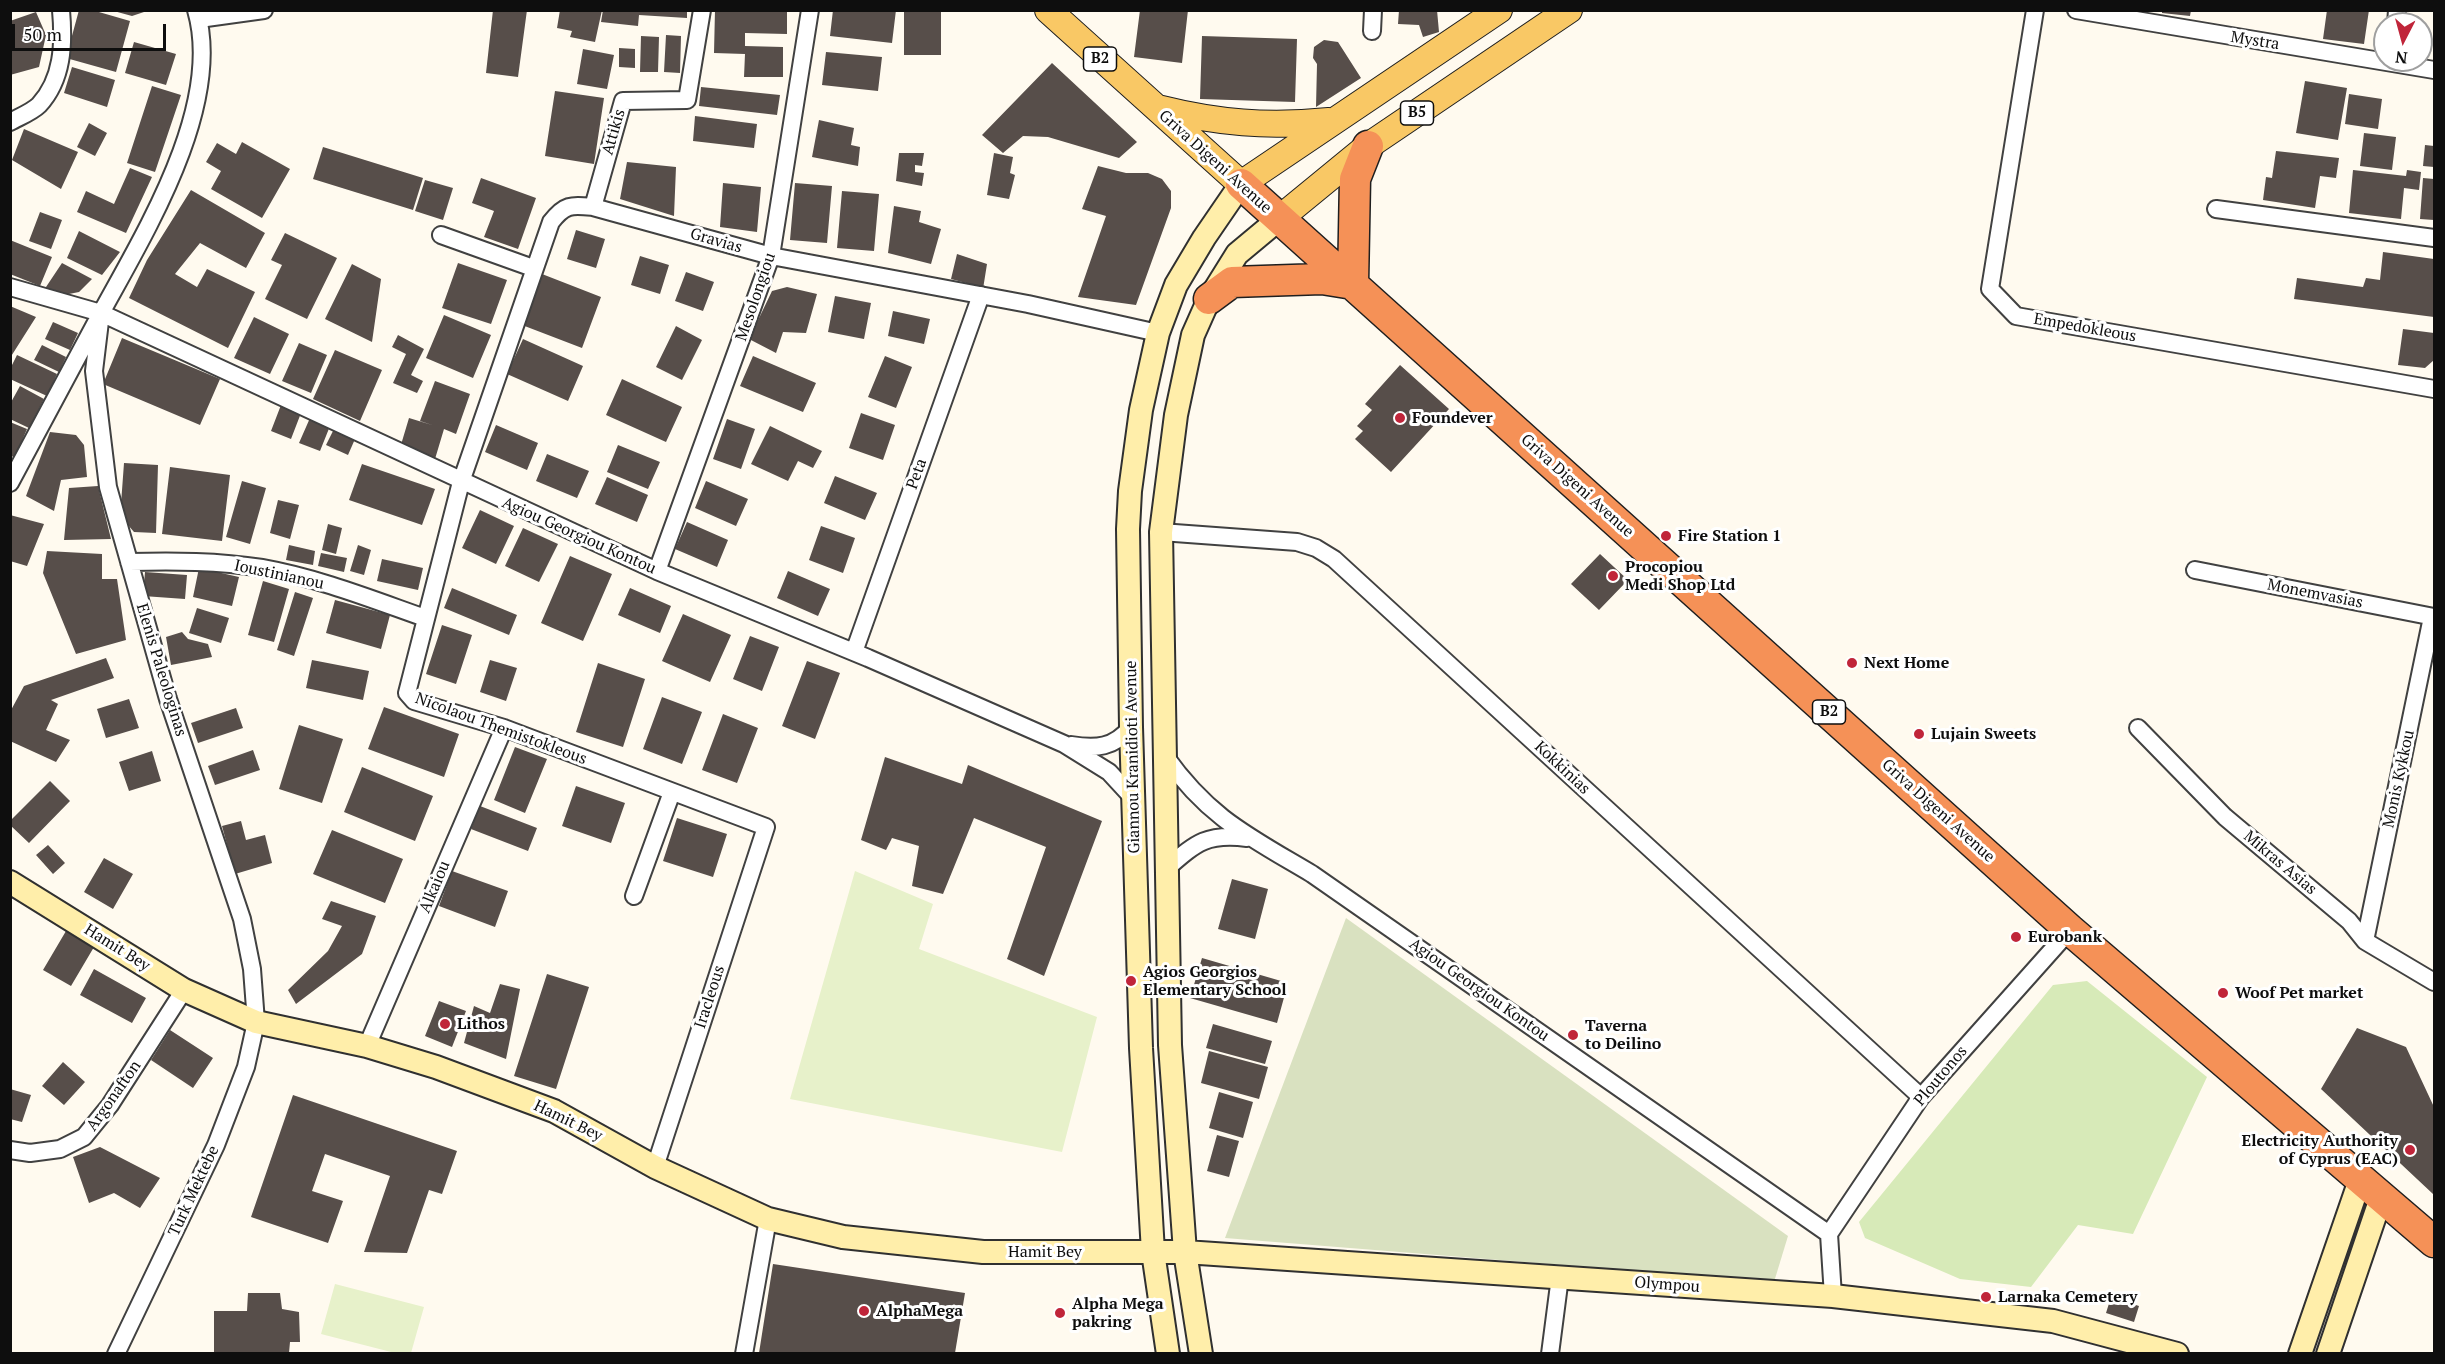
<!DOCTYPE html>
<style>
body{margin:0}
#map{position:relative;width:2445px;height:1364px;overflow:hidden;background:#fffaef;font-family:"PT Serif",serif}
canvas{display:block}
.frame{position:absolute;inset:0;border:12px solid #0e0e0e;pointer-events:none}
.north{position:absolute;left:2373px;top:12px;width:60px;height:60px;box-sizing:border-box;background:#fff;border:2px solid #9f9f9f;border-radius:50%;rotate:186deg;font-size:16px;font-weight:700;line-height:24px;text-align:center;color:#0e0e0e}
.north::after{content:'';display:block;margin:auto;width:21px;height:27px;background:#c0253a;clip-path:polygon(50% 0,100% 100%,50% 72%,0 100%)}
.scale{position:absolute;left:12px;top:24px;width:154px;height:27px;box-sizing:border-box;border:3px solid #0e0e0e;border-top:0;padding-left:8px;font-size:18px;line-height:21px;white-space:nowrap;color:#0e0e0e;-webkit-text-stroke:4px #fff;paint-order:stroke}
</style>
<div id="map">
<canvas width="2445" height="1364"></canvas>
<div class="frame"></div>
<div class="north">N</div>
<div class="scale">50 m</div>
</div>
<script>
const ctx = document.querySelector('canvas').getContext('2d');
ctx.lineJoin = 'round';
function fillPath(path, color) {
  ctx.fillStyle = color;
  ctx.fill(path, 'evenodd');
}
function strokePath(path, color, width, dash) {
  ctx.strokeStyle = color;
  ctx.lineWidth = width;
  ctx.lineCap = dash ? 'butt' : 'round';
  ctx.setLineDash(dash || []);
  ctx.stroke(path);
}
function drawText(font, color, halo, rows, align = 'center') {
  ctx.font = font + ' "PT Serif",serif';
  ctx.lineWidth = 6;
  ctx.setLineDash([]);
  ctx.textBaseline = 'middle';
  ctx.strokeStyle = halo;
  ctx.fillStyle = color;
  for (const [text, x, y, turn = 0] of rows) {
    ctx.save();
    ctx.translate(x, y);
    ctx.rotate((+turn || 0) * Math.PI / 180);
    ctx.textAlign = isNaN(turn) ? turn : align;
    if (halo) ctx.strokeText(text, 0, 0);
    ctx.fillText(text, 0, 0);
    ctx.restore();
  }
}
fillPath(new Path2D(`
 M2087 981 2207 1077 2133 1234 2078 1225 2031 1287 1960 1279 1865 1238 1859 1222 2053 985Z`), '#d7eab8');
fillPath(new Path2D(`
 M1346 918 1788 1236 1774 1282 1225 1238Z`), '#d9e1c0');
fillPath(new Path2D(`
 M855 871 933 904 919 949 1097 1017 1062 1152 790 1099Z
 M335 1284 424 1307 411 1353H395L321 1334Z`), '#e7f1ca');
fillPath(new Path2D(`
 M79 10H92L130 21 116 72 66 58Z
 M110 10H147V11L132 16Z
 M493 10H527L518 77 486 73Z
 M560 10H602L595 42 570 37 572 31 557 28Z
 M603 10H687V18L639 15 638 26 601 22Z
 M715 10H787V34L745 33V46L783 47V77H744L745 54 714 53Z
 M833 10H896L892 43 830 36Z
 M904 10H941V55H904Z
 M1140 10H1188L1182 63 1134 57Z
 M1399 10H1437L1439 32 1423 37 1419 25 1398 24Z
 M2162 10H2191L2190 16 2162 13Z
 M2327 10H2369L2364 44 2323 39Z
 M36 12 46 35 39 67 10 75V21Z
 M666 35 681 36 680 73 664 72Z
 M641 36 659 37 658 72H640Z
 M1202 36 1297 39 1295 102 1200 99Z
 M1324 40 1338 42 1361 78 1316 107 1317 64 1313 58 1314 47Z
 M134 42 176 54 166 85 125 73Z
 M619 48 635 49V68L619 67Z
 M583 49 614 55 607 89 577 84Z
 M826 52 882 57 878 91 822 85Z
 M1052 63 1137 142 1119 158 1048 137 1023 136 1003 153 982 135Z
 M72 67 115 80 107 107 64 93Z
 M2305 81 2347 88 2338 140 2296 133Z
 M152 86 181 95 155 172 127 163Z
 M701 87 780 95 777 115 699 106Z
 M555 91 604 98 594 164 545 156Z
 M2349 94 2382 99 2378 129 2345 124Z
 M695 116 757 124 754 148 693 141Z
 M819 120 854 128 851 145 860 147 858 166 812 157Z
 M89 123 107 133 95 156 77 147Z
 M24 129 78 152 61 189 12 160Z
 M2364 133 2396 137 2392 170 2360 166Z
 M242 142 290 169 262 218 211 189 221 171 206 162 217 143 236 154Z
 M2425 145 2434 146V167L2423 166Z
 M323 147 423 178 413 210 313 179Z
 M2276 151 2339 158 2336 178 2320 176 2315 208 2263 200 2266 177 2272 178Z
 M899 153H924L922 166 915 165V172L924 173 922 186 896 181Z
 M994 153 1013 157 1010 173 1015 175 1009 199 987 195Z
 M627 162 676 167 674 216 620 199Z
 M1098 166 1126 173H1148L1162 179 1171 191V208L1136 305 1078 297 1106 216 1082 209Z
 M130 168 152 177 126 233 77 212 86 191 114 204Z
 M2353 170 2406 176 2407 170 2421 172 2419 190 2404 188 2401 219 2349 213Z
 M481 178 536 198 518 249 484 237 494 211 472 203Z
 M2423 178 2434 179V220L2420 219Z
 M425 180 453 188 443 220 415 211Z
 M723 183 761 187 757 232 720 227Z
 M795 183 832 186 827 243 790 240Z
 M191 190 265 233 246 268 200 243 175 274 197 287 207 269 255 292 228 348 129 298 147 260Z
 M842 191 879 194 874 251 837 248Z
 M894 206 921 211 919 222 941 229 931 264 888 253Z
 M40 212 62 220 51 249 29 241Z
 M576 230 605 239 596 268 567 259Z
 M79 231 120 252 102 275 67 258Z
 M285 233 337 258 307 319 265 299 282 265 271 260Z
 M10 240 52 257 40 286 10 274Z
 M2383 252 2434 259V317L2294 299 2297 278 2363 287 2366 278 2380 280Z
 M957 254 987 264 983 289 970 288V284L951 279Z
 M640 256 669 265 660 294 631 285Z
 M62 263 92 279 79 292 64 295 44 290Z
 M458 263 507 280 491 324 442 308Z
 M352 264 381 279 372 342 325 319Z
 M686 272 714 282 703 311 675 301Z
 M542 274 601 297 582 348 522 325Z
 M787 287 817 294 806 333 783 332 776 353 749 339 772 291Z
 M835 296 871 303 864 339 828 332Z
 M10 306 36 317 10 358Z
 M893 311 930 319 924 344 888 336Z
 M444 315 491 335 473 378 426 358Z
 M254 317 289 334 270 374 234 358Z
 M53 322 78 333 70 350 45 339Z
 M676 326 702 340 682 380 656 367Z
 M2403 329 2434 333V360L2425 368 2398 365Z
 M398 335 424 349 411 375 423 381 417 393 393 383 406 354 392 347Z
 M122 338 220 379 200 425 103 384Z
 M523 339 583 366 568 401 507 374Z
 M299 343 327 355 311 393 282 381Z
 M42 345 66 357 59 372 34 360Z
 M335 350 382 370 360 421 313 399Z
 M17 355 57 374 47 396 10 379V369Z
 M753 356 816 383 803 412 740 386Z
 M885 356 912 367 896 408 868 397Z
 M1400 365 1449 409 1391 472 1355 439 1363 431 1357 426 1372 410 1365 404Z
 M622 379 682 407 666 442 606 415Z
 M435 381 470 394 456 434 444 429 435 459 400 448 409 418 432 425 420 421Z
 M20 386 44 399 29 428 10 419V404Z
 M281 405 301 413 291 439 271 431Z
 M861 413 895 425 883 460 849 448Z
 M310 418 330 426 320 451 299 443Z
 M727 419 755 429 741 469 713 459Z
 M10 422 27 429 15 457 10 456Z
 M496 425 538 443 527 470 485 452Z
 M770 426 822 451 813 468 798 461 788 481 751 464Z
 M334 429 355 439 348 455 326 445Z
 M50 432 76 435 84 445 87 477 61 480 54 511 26 496Z
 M618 445 660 462 648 489 607 472Z
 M547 454 589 471 577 498 536 481Z
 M124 463 158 465 156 533 134 532 128 525 121 504Z
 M362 464 435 489 422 525 349 500Z
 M170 467 230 475 222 541 162 534Z
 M835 476 877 493 865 520 824 503Z
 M607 477 648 495 637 522 595 504Z
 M242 481 266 488 250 544 226 537Z
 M706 481 748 499 736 526 695 508Z
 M98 486 111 539 64 540 69 488Z
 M278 500 299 505 290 539 270 533Z
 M480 510 514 526 496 564 462 548Z
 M10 515 44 524 27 566 10 561Z
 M687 522 728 540 717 567 675 549Z
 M328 524 342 528 336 554 322 550Z
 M821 526 855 538 843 573 809 560Z
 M523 528 558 544 539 582 505 566Z
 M289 545 315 551 313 565 286 560Z
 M358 545 371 550 364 575 350 571Z
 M47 551 102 554V579H117L126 640 76 654 43 573Z
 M321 553 347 558 344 572 318 566Z
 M1600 554 1628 580 1599 610 1571 584Z
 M570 556 612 574 583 641 541 623Z
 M382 559 423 568 418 590 377 581Z
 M199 568 239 577 232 606 193 597Z
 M788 571 830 589 818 616 777 598Z
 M145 572 187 575 185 599 143 596Z
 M263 581 289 589 274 642 248 635Z
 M452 588 517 615 509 635 444 608Z
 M630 588 671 606 660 633 618 615Z
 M295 592 313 598 294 656 277 650Z
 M335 600 390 615 381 649 326 633Z
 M197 608 229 618 221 643 189 633Z
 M683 614 731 635 710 682 662 661Z
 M442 625 472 635 456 684 426 674Z
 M182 632 188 639 208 644 212 657 171 665 166 637Z
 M750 636 779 647 762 691 733 679Z
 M106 658 114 678 51 700 58 704 46 730 70 740 56 762 10 741V712L24 686Z
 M312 660 369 671 363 700 306 688Z
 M490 660 517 668 506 701 480 692Z
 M807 661 840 673 815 739 782 726Z
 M598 663 645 679 623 747 576 732Z
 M662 697 702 712 682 764 643 749Z
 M129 699 139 728 106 738 97 709Z
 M384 707 459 734 444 777 368 749Z
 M236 708 243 728 198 743 191 723Z
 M723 714 758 728 737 783 702 770Z
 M299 725 343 739 322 803 279 789Z
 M515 747 547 759 525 813 494 800Z
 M253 750 260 770 215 785 208 766Z
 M152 751 161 781 129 791 119 762Z
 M885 757 962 784 968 765 1102 821 1044 976 1007 959 1046 847 974 818 943 894 912 886 919 846 892 838 886 850 861 840Z
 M362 767 433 796 415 841 344 812Z
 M50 781 70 801 29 843 10 825V821Z
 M576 786 625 803 611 843 562 826Z
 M480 806 537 828 528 851 471 829Z
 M677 818 727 834 713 877 663 861Z
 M241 821 246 840 265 835 272 863 235 874 222 826Z
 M332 830 403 859 385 903 313 874Z
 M48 845 65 863 53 874 36 855Z
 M104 858 133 874 113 909 84 892Z
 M452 871 508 891 495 927 439 906Z
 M1232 879 1268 889 1255 939 1218 929Z
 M331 901 376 916 362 954 296 1004 288 990 328 951 342 926 322 919Z
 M66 931 94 947 71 986 43 970Z
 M1202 958 1288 983 1277 1023 1190 998Z
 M94 969 146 998 132 1023 80 995Z
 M547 974 589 987 556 1089 514 1076Z
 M500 984 520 989 506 1059 464 1043 474 1006 490 1013Z
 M439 1001 466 1011 452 1047 425 1036Z
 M1213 1024 1272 1041 1265 1064 1206 1048Z
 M2357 1028 2406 1047 2434 1107 2433 1194 2321 1089Z
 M170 1030 213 1058 193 1088 151 1060Z
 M1209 1051 1268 1067 1259 1099 1201 1083Z
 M63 1062 85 1082 64 1105 42 1086Z
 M10 1089 31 1095 22 1122 10 1119Z
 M1219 1092 1253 1102 1243 1138 1209 1128Z
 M293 1095 457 1151 442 1194 429 1190 407 1253 364 1252 390 1176 325 1154 312 1191 343 1201 328 1243 251 1217Z
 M1217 1135 1239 1141 1229 1177 1207 1171Z
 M100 1147 160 1178 140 1208 114 1193 89 1203 73 1157Z
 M773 1264 965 1293 955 1353H759Z
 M248 1293H280L282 1309 299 1312 300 1342H290L289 1353 214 1352V1311H247Z
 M2111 1297 2139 1306 2134 1322 2106 1313Z`), '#574e4a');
const street = new Path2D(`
 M2035 10 1990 289 2016 316 2434 389
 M2076 10 2434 70
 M199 19 264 10
 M2396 24 2397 10
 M1372 31 1373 10
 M10 122C19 117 32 112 39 105 63 79 64 44 61 10
 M593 207 623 101 687 100 702 10
 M2216 209 2434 238
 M441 235 533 268
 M10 287 101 313 657 571 868 658 1064 744 1109 772 1133 798
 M101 313 94 371 108 487 168 699 242 919 252 969 256 1022 246 1067 216 1145 116 1354
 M10 483C40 427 70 371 100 315 144 234 224 106 196 10
 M1161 532 1297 542 1316 548 1334 559 1921 1097
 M129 562C174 561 218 561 262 568 318 578 371 599 425 618
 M2195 570 2434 617
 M657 571 771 256 810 10
 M854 652 981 295
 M2138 728 2225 817 2349 921 2365 941 2434 982
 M1071 745C1096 749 1114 748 1131 727
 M1165 756C1209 818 1248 836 1312 874L1829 1234 1833 1296
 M1166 869C1196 843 1206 833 1247 838
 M634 896 672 792
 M2365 941 2432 617
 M367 1046 504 728
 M10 1150 30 1153 60 1149 84 1137 110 1105 184 990
 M655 1167 766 827 504 728 414 701 407 693 461 482 551 222C565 204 571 205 593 207L771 256 1028 304 1158 333
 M1829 1234 1921 1097 2070 930
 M744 1354 768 1219
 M1550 1354 1560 1277`);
const secondary = new Path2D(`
 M10 882 184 990 256 1022 367 1046 436 1067 554 1111 655 1167 768 1219 843 1237 983 1252H1185L1833 1296 2053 1321 2177 1354
 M1168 1354 1153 1252 1141 1048 1131 727 1128 529 1130 491 1141 410 1158 333 1176 285 1204 238 1241 184
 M1201 1354 1185 1252 1170 1045 1161 532 1176 415 1193 335 1209 299 1237 254 1279 219
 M2300 1354 2360 1180
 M2328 1354 2381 1198`);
const primary = new Path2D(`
 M1048 10 1241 184 1499 10
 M1158 108C1218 123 1267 127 1329 121
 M1279 219 1368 146 1569 10`);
const highway = new Path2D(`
 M1241 184 2070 930 2434 1242
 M1353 284 1355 179 1368 146
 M1209 299 1232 282 1322 279 1353 284`);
strokePath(street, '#414141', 20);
strokePath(secondary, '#303030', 26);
strokePath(primary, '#1f1f1f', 28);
strokePath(highway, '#1f1f1f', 33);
strokePath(street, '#fff', 16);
strokePath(secondary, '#fea', 22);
strokePath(primary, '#f9c865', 26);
strokePath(highway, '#f59157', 30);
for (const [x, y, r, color] of [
 [1400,418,6,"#c0253a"],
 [1666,536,6,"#c0253a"],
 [1613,576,6,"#c0253a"],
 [1852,663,6,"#c0253a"],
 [1919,734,6,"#c0253a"],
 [2016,937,6,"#c0253a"],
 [1131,981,6,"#c0253a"],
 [2223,993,6,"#c0253a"],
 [445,1024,6,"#c0253a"],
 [1573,1035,6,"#c0253a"],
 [2410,1150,6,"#c0253a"],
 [1986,1297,6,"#c0253a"],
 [864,1311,6,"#c0253a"],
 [1060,1313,6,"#c0253a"]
]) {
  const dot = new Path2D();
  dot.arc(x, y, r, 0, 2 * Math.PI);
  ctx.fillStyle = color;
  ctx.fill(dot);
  strokePath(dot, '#fff', 2);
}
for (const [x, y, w] of [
 [1100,59,33],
 [1417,113,33],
 [1829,712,33]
]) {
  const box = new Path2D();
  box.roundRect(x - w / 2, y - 12, w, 24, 4.5);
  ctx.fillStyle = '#fff';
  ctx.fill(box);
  strokePath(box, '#0e0e0e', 1.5);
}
drawText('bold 15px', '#0e0e0e', null, [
 ["B2",1100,59],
 ["B5",1417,113],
 ["B2",1829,712]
]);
drawText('16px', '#0e0e0e', '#fff', [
 ["Mystra",2255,41,9],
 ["Attikis",614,132,-74],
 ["Griva Digeni Avenue",1215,162,42],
 ["Gravias",716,241,16],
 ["Mesolongiou",756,297,-71],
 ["Empedokleous",2085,328,10],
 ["Peta",917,474,-70],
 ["Griva Digeni Avenue",1577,486,42],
 ["Agiou Georgiou Kontou",579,536,24],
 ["Ioustinianou",279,575,12],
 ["Monemvasias",2315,594,11],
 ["Elenis Paleologinas",161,670,73],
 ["Nicolaou Themistokleous",501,729,20],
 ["Giannou Kranidioti Avenue",1133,757,-91],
 ["Kokkinias",1562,768,43],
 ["Monis Kykkou",2399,779,-78],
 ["Griva Digeni Avenue",1938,811,42],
 ["Mikras Asias",2280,863,40],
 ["Alkaiou",435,887,-67],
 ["Hamit Bey",117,948,32],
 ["Agiou Georgiou Kontou",1479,990,35],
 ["Iracleous",710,997,-72],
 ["Ploutonos",1941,1076,-50],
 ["Argonafton",114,1096,-55],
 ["Hamit Bey",568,1121,26],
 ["Turk Mektebe",194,1191,-65],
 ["Hamit Bey",1045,1252],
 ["Olympou",1667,1285,4]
]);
drawText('bold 16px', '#0e0e0e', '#fff', [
 ["Foundever",1412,418],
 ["Fire Station 1",1678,536],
 ["Procopiou",1625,567],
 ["Medi Shop Ltd",1625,585],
 ["Next Home",1864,663],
 ["Lujain Sweets",1931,734],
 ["Eurobank",2028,937],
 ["Agios Georgios",1143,972],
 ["Elementary School",1143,990],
 ["Woof Pet market",2235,993],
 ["Lithos",457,1024],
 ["Taverna",1585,1026],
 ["to Deilino",1585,1044],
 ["Electricity Authority",2398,1141,"right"],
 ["of Cyprus (EAC)",2398,1159,"right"],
 ["Larnaka Cemetery",1998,1297],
 ["Alpha Mega",1072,1304],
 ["pakring",1072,1322],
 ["AlphaMega",876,1311]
], 'left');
</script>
